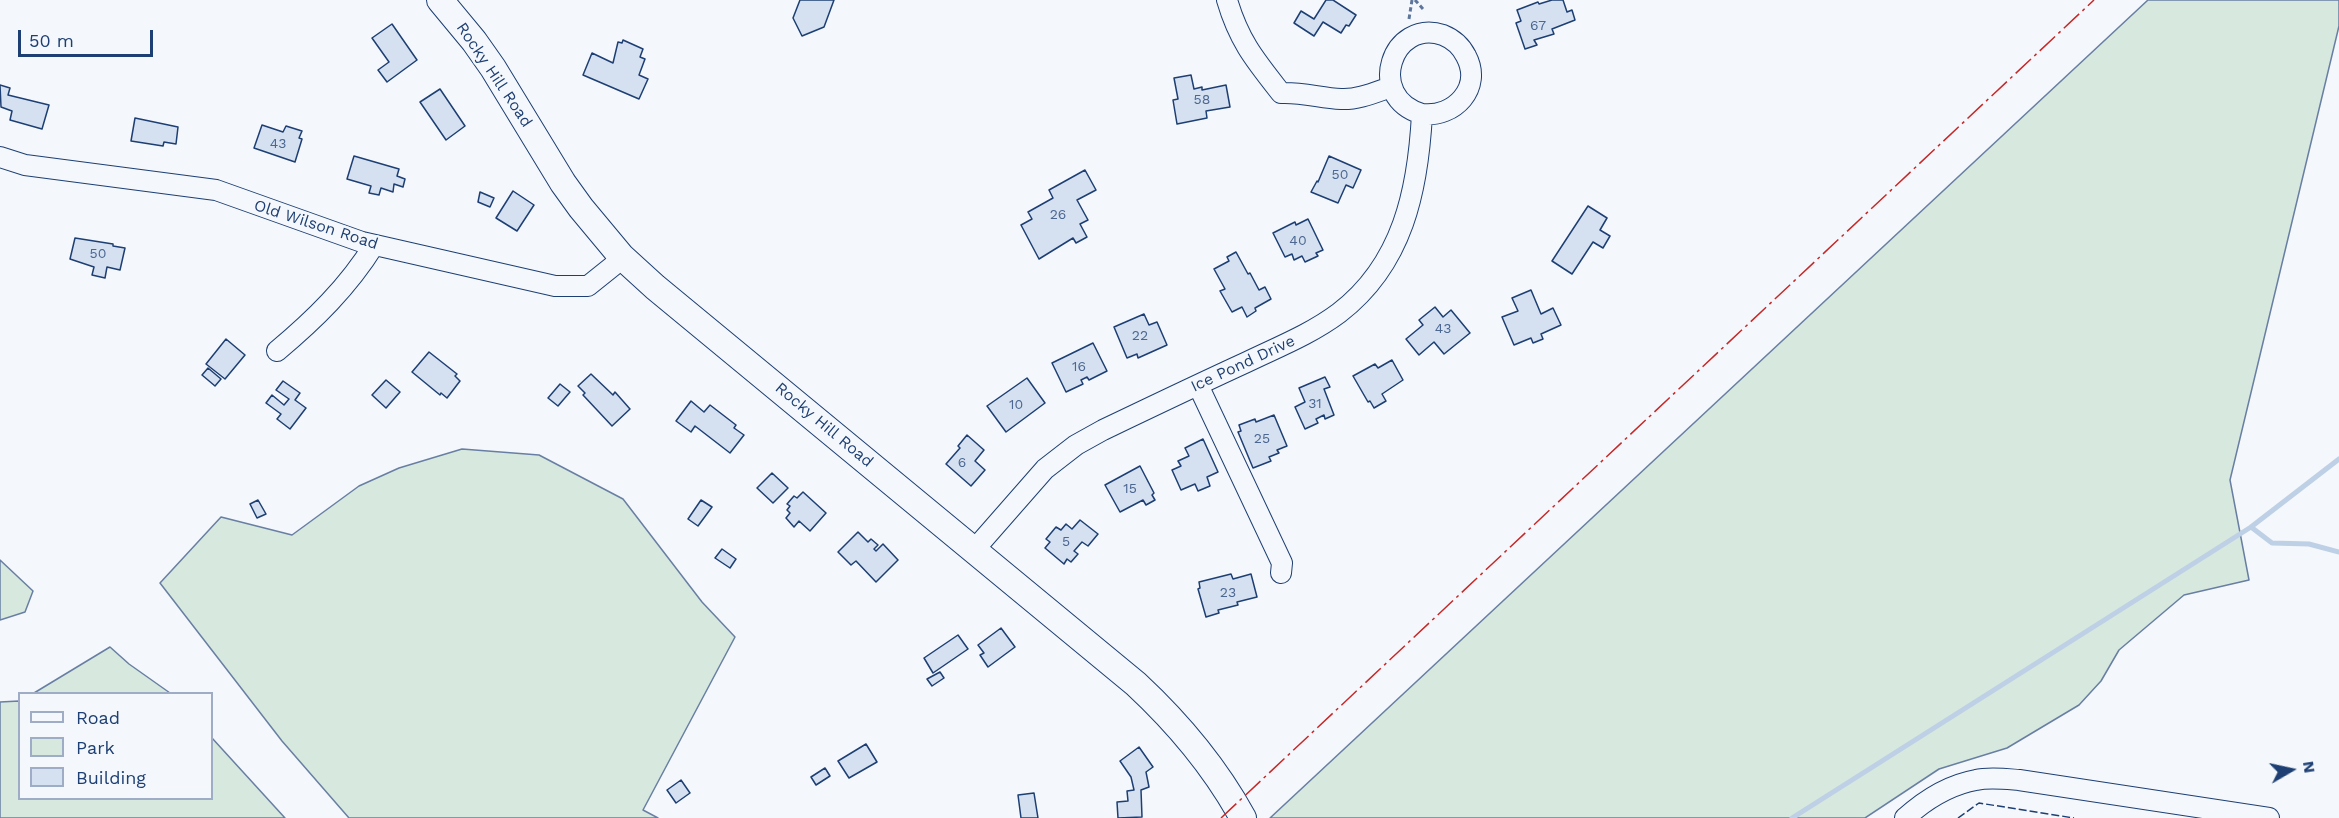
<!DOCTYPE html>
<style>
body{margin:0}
#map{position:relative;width:2339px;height:818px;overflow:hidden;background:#f4f7fb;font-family:"Work Sans",sans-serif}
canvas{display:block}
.legend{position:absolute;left:18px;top:692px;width:195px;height:108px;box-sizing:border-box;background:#f4f7fb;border:2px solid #9eadc5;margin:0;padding:8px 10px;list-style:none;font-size:18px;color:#1d3f73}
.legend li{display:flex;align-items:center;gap:12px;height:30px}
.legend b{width:30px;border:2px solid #9eadc5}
.north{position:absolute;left:2261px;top:740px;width:60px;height:60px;-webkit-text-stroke:4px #f4f7fb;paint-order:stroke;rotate:81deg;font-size:16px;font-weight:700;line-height:24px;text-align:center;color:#1d3f73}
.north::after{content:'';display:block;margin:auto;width:21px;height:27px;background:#1d3f73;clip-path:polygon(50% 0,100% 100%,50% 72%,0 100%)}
.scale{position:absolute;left:18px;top:30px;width:135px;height:27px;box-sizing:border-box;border:3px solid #1d3f73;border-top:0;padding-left:8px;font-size:18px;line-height:21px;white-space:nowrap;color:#1d3f73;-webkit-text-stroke:4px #f4f7fb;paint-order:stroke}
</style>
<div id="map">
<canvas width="2339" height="818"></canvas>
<ul class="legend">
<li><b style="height:8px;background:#f4f7fb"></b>Road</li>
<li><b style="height:16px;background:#d7e8df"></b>Park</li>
<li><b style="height:16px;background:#d5e0f0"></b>Building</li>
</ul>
<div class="north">N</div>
<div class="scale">50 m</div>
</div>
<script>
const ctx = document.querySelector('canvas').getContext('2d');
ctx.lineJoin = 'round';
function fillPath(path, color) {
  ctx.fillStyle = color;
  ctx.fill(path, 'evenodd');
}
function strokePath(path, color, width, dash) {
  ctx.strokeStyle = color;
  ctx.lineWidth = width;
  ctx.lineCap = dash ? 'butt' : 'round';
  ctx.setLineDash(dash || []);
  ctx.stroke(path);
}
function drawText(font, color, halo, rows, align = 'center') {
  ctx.font = font + ' "Work Sans",sans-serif';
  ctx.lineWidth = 4.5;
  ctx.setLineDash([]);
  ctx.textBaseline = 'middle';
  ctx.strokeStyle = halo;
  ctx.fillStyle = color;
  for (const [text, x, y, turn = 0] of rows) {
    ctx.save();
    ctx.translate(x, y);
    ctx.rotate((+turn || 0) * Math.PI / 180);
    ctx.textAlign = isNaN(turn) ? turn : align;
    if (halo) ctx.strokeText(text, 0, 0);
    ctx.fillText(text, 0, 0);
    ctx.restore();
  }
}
const green = new Path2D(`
 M2148 0H2339V26L2230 480 2249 580 2184 595 2119 650 2101 681 2079 705 2007 748 1939 769 1865 818H1270Z
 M462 449 539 455 623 499 702 602 735 637 643 810 658 818H349L282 741 160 583 221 517 292 535 359 486 399 468Z
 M0 560 33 591 25 612 0 620Z
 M110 647 129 664 170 693H34Z
 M19 701 20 798H212V738L285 818H0V702Z`);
fillPath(green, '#d7e8df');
strokePath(green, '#687fa3', 1.5);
strokePath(new Path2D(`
 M2251 527 2272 543 2309 544 2339 552
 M1792 818 2251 527 2339 459`), '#bed0e5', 5);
const building = new Path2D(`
 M800 0H834L824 27 802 36 793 18Z
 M1326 0H1333L1356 15 1349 26 1346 25 1341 33 1323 22 1314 36 1294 23 1301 11 1314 19Z
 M1552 0H1563L1567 12 1572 10 1575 20 1552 29 1554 34 1534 40 1537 45 1525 49 1516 23 1521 21 1517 10 1538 2 1539 4Z
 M392 24 417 60 387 82 378 70 389 62 372 38Z
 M623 40 643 49 640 57 645 59 639 75 648 79 639 99 583 75 592 53 613 63 618 42 622 43Z
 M1191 75 1194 89 1202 87V90L1226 85 1230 107 1206 111 1207 118 1177 124 1173 100 1178 99 1174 78Z
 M0 85 10 88 8 95 49 105 42 129 10 120 12 111 1 107Z
 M440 89 465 126 446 140 420 102Z
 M135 118 178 127 176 144 164 142 163 146 131 141Z
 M262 125 283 132 286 126 302 131 299 138 302 139 295 162 254 148Z
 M354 156 399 169 397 176 405 179 403 187 394 184 393 192 381 188 379 195 369 193 371 186 347 179Z
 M1329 156 1361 170 1353 188 1346 185 1338 203 1311 192 1317 181 1318 182Z
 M1085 170 1096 190 1077 200 1088 220 1080 224 1087 237 1076 243 1073 238 1039 259 1021 225 1032 219 1028 212 1053 198 1049 190Z
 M513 191 534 205 517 231 496 218Z
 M480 192 494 198 490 207 478 202Z
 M1588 206 1607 218 1600 230 1610 236 1603 248 1593 242 1572 274 1552 261Z
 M1308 219 1323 250 1316 253 1318 256 1305 262 1302 256 1294 260 1292 254 1285 257 1273 233 1295 222 1296 225Z
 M75 238 113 244V246L125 248 120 270 107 267 105 278 92 275 94 267 70 259Z
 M1236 252 1248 274 1250 273 1259 290 1265 287 1271 299 1255 308 1256 311 1247 317 1242 307 1232 312 1220 291 1225 289 1214 269 1229 261 1227 257Z
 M1531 290 1541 314 1553 308 1561 325 1541 334 1543 339 1533 343 1531 338 1514 345 1502 317 1518 311 1512 298Z
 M1435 307 1443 317 1451 310 1470 333 1444 354 1434 342 1419 355 1406 339 1423 325 1419 320Z
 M1144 314 1149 325 1157 322 1167 345 1138 358 1137 354 1127 358 1114 327Z
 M226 339 245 355 225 379 206 364Z
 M1093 343 1107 371 1089 380 1087 377 1081 380 1083 384 1066 392 1052 363Z
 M429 352 457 374 455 376 460 381 447 398 441 393 440 395 412 372Z
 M1392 360 1403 380 1382 394 1386 401 1374 408 1370 401 1368 402 1353 376 1375 364 1378 368Z
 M208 368 221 379 215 386 202 375Z
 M591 374 613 395 615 392 630 409 612 426 583 395 585 393 578 386Z
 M1325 377 1330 387 1324 389 1334 415 1325 419 1324 415 1316 419 1318 423 1305 429 1295 407 1305 402 1299 388Z
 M1027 378 1045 403 1006 432 987 406Z
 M386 380 400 392 386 408 372 395Z
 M283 381 300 393 295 400 306 408 290 429 277 419 281 414 266 403 272 395 284 405 289 399 276 390Z
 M560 384 570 392 558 406 548 398Z
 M691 401 704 412 710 405 736 425 734 428 744 435 730 453 695 426 691 432 676 421Z
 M1274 415 1287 446 1277 450 1279 453 1269 457 1271 461 1253 468 1238 432 1241 431 1239 425 1255 419 1256 422Z
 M967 435 984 450 975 461 985 470 971 486 946 464 960 448 958 446Z
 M1203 439 1218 472 1207 477 1210 486 1198 491 1195 484 1181 490 1172 470 1181 466 1178 461 1189 456 1185 448Z
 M1140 466 1154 493 1152 495 1155 500 1146 505 1143 500 1120 512 1105 485Z
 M772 473 788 488 773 503 757 488Z
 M803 492 826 513 810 531 799 521 794 527 786 518 790 513 787 510 790 506 787 504 794 496 797 498Z
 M258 500 266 514 257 518 250 504Z
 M701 500 712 507 698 526 688 519Z
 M1080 520 1098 534 1088 546 1082 542 1074 551 1078 554 1071 562 1067 559 1064 564 1045 548 1050 542 1046 539 1056 527 1061 530 1066 524 1072 529Z
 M858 532 868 542 871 539 878 545 874 549 876 551 883 544 898 560 876 582 856 561 851 565 838 552Z
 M722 549 736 559 730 568 715 558Z
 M1231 574 1233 579 1251 574 1257 597 1237 602 1238 605 1218 610 1219 613 1206 617 1198 589 1200 588 1199 582Z
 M1001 628 1015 647 988 667 980 655 984 653 978 645Z
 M958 635 968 649 933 673 924 658Z
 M940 672 944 678 932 686 927 679Z
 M866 744 877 762 849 778 838 761Z
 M1139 747 1153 767 1146 772 1149 787 1141 790 1142 817 1118 818 1117 802 1128 801 1127 791 1134 790 1131 777 1120 761Z
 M825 768 830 776 816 785 811 777Z
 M681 780 690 793 676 803 667 790Z
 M1034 793 1038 818H1021L1018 795Z`);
fillPath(building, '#d5e0f0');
strokePath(building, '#1d3f73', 1.5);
const minor = new Path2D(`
 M1227 0C1239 41 1255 60 1281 93 1302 92 1321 98 1341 99 1358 100 1376 92 1391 87
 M0 157 25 165 216 190 362 242 555 286H588L613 266 621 256
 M277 351C314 320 348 287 374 245
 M1198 385 1282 563 1281 573
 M974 550 1045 469 1076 445 1103 430C1151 407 1199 384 1247 362 1278 347 1311 334 1339 313 1403 264 1418 190 1422 114 1454 118 1483 88 1466 56 1461 46 1453 39 1443 35 1392 18 1365 97 1422 114
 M1905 818C1925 800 1948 785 1976 780 1989 777 2006 779 2019 780L2269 818`);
const major = new Path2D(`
 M440 0 474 41 493 68 563 183 581 208 621 256 655 287 1136 684C1179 724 1215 767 1243 818`);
strokePath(minor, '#1d3f73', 22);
strokePath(major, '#1d3f73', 28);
strokePath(new Path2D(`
 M1415 0 1423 9
 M1409 19 1412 0`), '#5e769c', 3, [4.5, 3]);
strokePath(minor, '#f4f7fb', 20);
strokePath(major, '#f4f7fb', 26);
strokePath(new Path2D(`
 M1958 818 1979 803 2074 818`), '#1d3f73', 1.5, [8, 3]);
strokePath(new Path2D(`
 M1221 818 2094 0`), '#c62828', 1.5, [21, 4.5, 3, 4.5]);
drawText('14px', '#4b6792', null, [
 ["67",1538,26],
 ["58",1202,100],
 ["43",278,144],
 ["50",1340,175],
 ["26",1058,215],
 ["40",1298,241],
 ["50",98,254],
 ["43",1443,329],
 ["22",1140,336],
 ["16",1079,367],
 ["31",1315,404],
 ["10",1016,405],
 ["25",1262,439],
 ["6",962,463],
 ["15",1130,489],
 ["5",1066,542],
 ["23",1228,593]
]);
drawText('16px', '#1d3f73', '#f4f7fb', [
 ["Rocky Hill Road",494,75,56],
 ["Old Wilson Road",316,225,18],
 ["Ice Pond Drive",1243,364,-25],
 ["Rocky Hill Road",824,425,40]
]);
</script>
